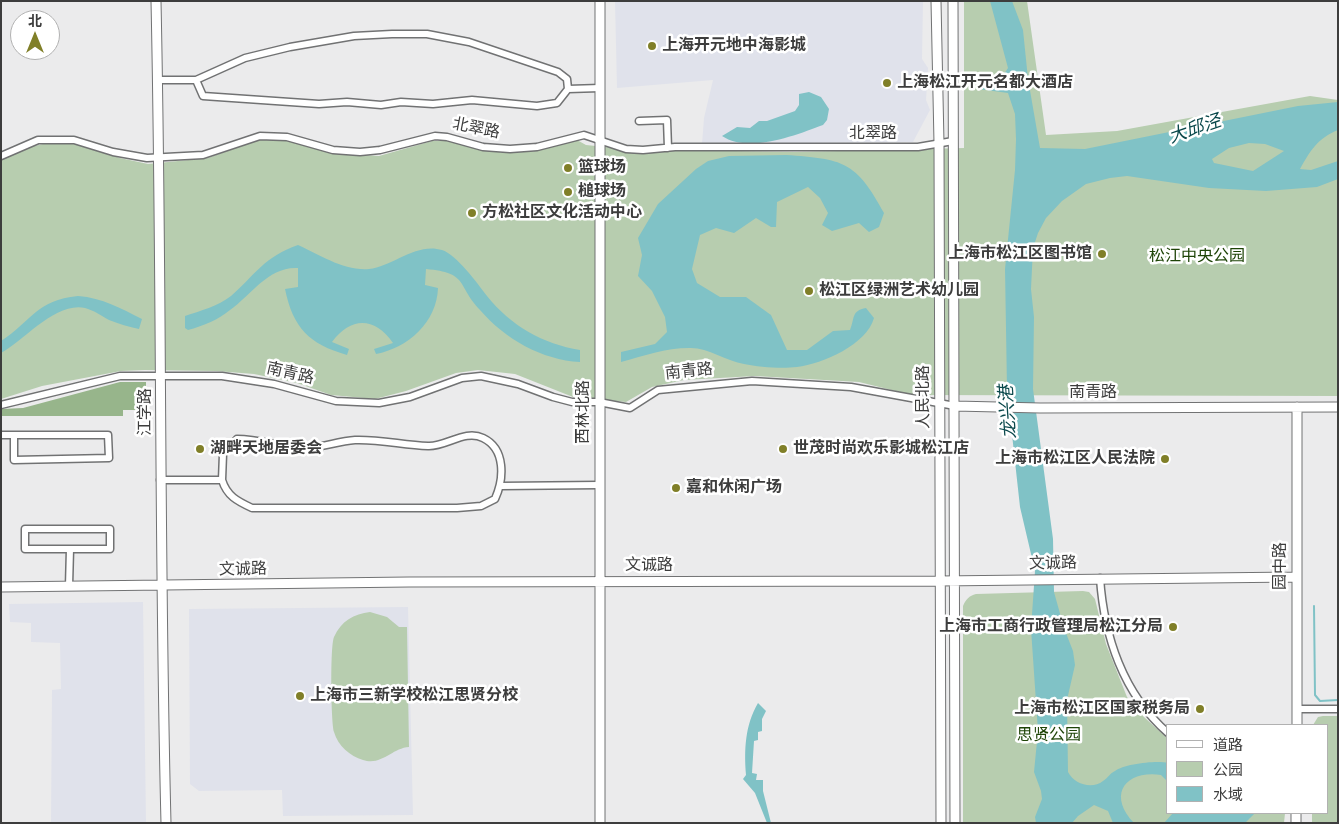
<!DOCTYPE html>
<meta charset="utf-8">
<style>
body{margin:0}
#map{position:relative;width:1339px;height:824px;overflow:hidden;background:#ebebec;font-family:Roboto,"Noto Sans SC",sans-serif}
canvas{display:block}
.frame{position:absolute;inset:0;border:2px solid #3d3d3d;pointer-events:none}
.legend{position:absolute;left:1166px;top:724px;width:162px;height:90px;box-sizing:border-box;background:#fff;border:1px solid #b1b1b1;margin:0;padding:6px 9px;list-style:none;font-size:15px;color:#3d3d3d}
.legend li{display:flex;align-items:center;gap:10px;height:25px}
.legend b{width:25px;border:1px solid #b1b1b1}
.north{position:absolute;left:10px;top:10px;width:50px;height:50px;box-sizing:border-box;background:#fff;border:1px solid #b1b1b1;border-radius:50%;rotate:0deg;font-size:14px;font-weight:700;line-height:20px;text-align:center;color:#3d3d3d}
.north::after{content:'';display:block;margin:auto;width:18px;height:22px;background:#807f28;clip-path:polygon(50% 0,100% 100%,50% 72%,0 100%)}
</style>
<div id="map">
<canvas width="1339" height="824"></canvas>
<div class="frame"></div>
<ul class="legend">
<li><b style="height:6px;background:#fff"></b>道路</li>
<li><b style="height:14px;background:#b7cdaf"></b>公园</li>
<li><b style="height:14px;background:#80c2c6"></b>水域</li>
</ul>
<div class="north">北</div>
</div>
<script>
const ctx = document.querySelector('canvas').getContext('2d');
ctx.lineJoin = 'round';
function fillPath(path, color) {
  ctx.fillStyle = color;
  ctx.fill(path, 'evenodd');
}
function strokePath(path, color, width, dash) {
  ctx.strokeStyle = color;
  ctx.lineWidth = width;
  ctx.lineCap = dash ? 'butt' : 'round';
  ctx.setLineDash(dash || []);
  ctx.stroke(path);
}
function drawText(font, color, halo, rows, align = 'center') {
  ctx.font = font + ' Roboto,"Noto Sans SC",sans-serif';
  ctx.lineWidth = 5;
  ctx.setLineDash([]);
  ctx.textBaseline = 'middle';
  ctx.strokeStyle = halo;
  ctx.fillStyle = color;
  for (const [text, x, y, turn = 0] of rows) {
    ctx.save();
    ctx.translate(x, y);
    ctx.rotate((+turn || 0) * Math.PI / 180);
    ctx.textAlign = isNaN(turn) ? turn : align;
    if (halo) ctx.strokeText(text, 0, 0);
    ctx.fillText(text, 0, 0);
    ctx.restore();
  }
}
fillPath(new Path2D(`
 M615 1H923L922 59 928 68 926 100 930 110 913 142 702 144 704 118 713 80 617 88Z
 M143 602 146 823H51L52 690 61 689 60 643 31 642V623L10 622 9 604Z
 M408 607 413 815 283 816 282 790 199 791 190 784 189 609Z`), '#e0e2eb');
fillPath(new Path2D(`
 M964 1H1027L1046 135 1117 131 1310 96 1338 100V396L912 395 859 382 755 376 684 380 652 387 626 402 573 397 515 374 478 370 456 373 406 391 375 399 331 395 297 383 254 374 216 371 145 370 121 371 42 386 1 399V158L21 149 43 144 72 142 120 158 148 164 208 158 261 139 284 140 332 153 379 156 432 141H449L482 150 507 153 535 151 577 140 586 145 615 148 637 154 676 150 795 152 964 148Z
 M1083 591 1089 592 1095 599 1106 644 1127 697 1144 717 1168 739V813H1285L1284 823H963V606C966 599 969 596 976 594Z
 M370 612 387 617 399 627H407L409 747C392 748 382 766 363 760 350 756 338 746 334 732 331 721 330 646 334 637 341 621 354 614 370 612Z
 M1323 716H1338V823H1312V813H1328V725H1313L1318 717Z`), '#b7cdaf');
fillPath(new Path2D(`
 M120 382H146V410H123V416H1V409L23 408Z`), '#97b58b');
fillPath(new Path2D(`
 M990 1H1012L1023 30 1028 79 1040 148 1085 149 1298 106 1338 102V130C1318 138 1310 151 1300 169L1311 170 1338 161V179L1317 187 1266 191 1209 188 1127 176 1110 178 1086 184 1062 201 1046 218 1038 233 1033 248 1031 289 1034 317 1033 389 1053 539 1054 592 1064 628 1073 651 1075 665 1067 700 1068 772C1074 784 1092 790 1103 781 1108 778 1110 773 1115 771 1124 764 1157 760 1168 763V782L1161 775C1125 770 1107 795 1134 823H1113L1108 811 1094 805 1078 816 1072 823H1036L1035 817 1042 799 1041 791 1034 772 1038 731 1031 629 1035 571 1020 507 1007 389 1005 269 1015 170 1016 139 1015 114 1008 93 979 89 980 83 1002 77 1008 68ZM1249 143 1265 144 1284 151 1253 171 1214 163 1212 159 1229 148Z
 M809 92 821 97 829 109 827 120 823 125C796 135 749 154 722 136L737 127 750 128 759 121H767L795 111 799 105V94Z
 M786 155C843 159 856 161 884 213L879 227 869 232 859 223 832 231 822 225 828 213 820 198 808 187 777 202 776 227H771L756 218 734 233 716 228 700 235 692 269 697 283 720 297H746L771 315 787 350H807L833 331 850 330C855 318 851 311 866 308L874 318C867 344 823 364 797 367 781 369 759 367 744 364 726 361 707 347 689 348 666 348 643 356 621 362V352L655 344 667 332 665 317 652 291 638 276 642 255 638 238 658 204 696 169 708 161 729 156Z
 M298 245C320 255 344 271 369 269 393 266 417 242 442 250 456 254 478 284 487 296 511 326 543 344 580 350V362C542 360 505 339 480 310 456 284 469 273 426 269L425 285 438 288C437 322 408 348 376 354L374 349 393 343C375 317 351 316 332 342L349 349 347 355C309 344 293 328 285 289L298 287V268C269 266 251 295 230 310 218 320 203 326 188 330L185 328V316C200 311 218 306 231 296 256 274 264 257 298 245Z
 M78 296C103 298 120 308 142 319L139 329C129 327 119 324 109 320 102 316 93 310 85 308 55 302 25 340 1 353V341C32 321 36 300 78 296Z
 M758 703 766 711 762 719V731L758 732V740L754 741 752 773 757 774 756 780H763V791L771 823H767L755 793 743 779 746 775C744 750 745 725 758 703Z
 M1173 813H1255L1245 823H1164Z`), '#80c2c6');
strokePath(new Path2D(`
 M1314 606 1315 695 1320 701 1338 700`), '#80c2c6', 2);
const street = new Path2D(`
 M158 80H196L245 58 290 47 354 36 392 34H427L469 42 558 72 567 79 568 89 600 88
 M196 80 203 96 319 104 347 102 381 105 401 102 433 104 472 100 537 106 557 103 568 89
 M639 121 667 120 668 148
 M1 156 38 140H74L113 152 147 158 203 155 260 136 287 137 333 150 360 152 380 150 435 136 447 137 483 147 510 149 537 147 584 135 626 149 643 150 675 147H918L953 141
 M1 405 120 376H222L274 384 336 401 379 403 410 397 462 378 481 376 518 384 553 397 572 402H599L630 408 658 390 752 381 851 387 955 406
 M1 435H108L109 458 14 460V436
 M160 480H222L223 454 237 439C259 439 277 446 298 448 317 450 336 441 355 440 379 439 403 445 428 446 446 447 465 429 483 438 506 449 504 479 495 499L481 506 457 508H252C237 501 227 496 222 480
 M501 486 599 485
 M1100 578C1104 636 1123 694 1168 733
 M69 586 70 549H110V529H25V549H70
 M1297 709H1338`);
const secondary = new Path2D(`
 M156 1C162 275 159 549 166 823
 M600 1V823
 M936 1 939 143 941 823
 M953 1 955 823
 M955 406 1040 408 1338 407
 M1 587 409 582 939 581 1296 577
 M1297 725V407
 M1296 813V823`);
strokePath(street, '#717273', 9);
strokePath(secondary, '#717273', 11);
strokePath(street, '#fff', 6);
strokePath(secondary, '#fff', 9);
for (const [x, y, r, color] of [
 [652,46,5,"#807f28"],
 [887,83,5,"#807f28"],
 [568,168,5,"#807f28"],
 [568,192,5,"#807f28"],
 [472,213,5,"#807f28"],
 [1102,254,5,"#807f28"],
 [809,291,5,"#807f28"],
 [200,449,5,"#807f28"],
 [783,449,5,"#807f28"],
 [1165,459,5,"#807f28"],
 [676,488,5,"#807f28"],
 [1173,627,5,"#807f28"],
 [300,696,5,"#807f28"],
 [1200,709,5,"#807f28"]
]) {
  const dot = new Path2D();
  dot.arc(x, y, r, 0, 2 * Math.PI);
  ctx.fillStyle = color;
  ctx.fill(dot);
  strokePath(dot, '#fff', 2);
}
drawText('bold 16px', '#3d3d3d', '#fff', [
 ["上海开元地中海影城",662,46],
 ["上海松江开元名都大酒店",897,83],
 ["篮球场",578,168],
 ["槌球场",578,192],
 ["方松社区文化活动中心",482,213],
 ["上海市松江区图书馆",1092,254,"right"],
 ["松江区绿洲艺术幼儿园",819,291],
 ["湖畔天地居委会",210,449],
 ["世茂时尚欢乐影城松江店",793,449],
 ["上海市松江区人民法院",1155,459,"right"],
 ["嘉和休闲广场",686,488],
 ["上海市工商行政管理局松江分局",1163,627,"right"],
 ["上海市三新学校松江思贤分校",310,696],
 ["上海市松江区国家税务局",1190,709,"right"]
], 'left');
drawText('16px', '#3d3d3d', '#fff', [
 ["北翠路",476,129,11],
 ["北翠路",873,134],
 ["南青路",689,372,-6],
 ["南青路",290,374,13],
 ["南青路",1093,393],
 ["人民北路",924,397,-90],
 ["江学路",146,412,-90],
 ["西林北路",584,412,-90],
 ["文诚路",1053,564,-1],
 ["文诚路",649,566],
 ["园中路",1281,566,-90],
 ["文诚路",243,570,-1]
]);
drawText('16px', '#1e4407', '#fff', [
 ["松江中央公园",1197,257],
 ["思贤公园",1049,736]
]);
drawText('italic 18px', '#0a484b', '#fff', [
 ["大邱泾",1195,130,-19],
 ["龙兴港",1009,412,-94]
]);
</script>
